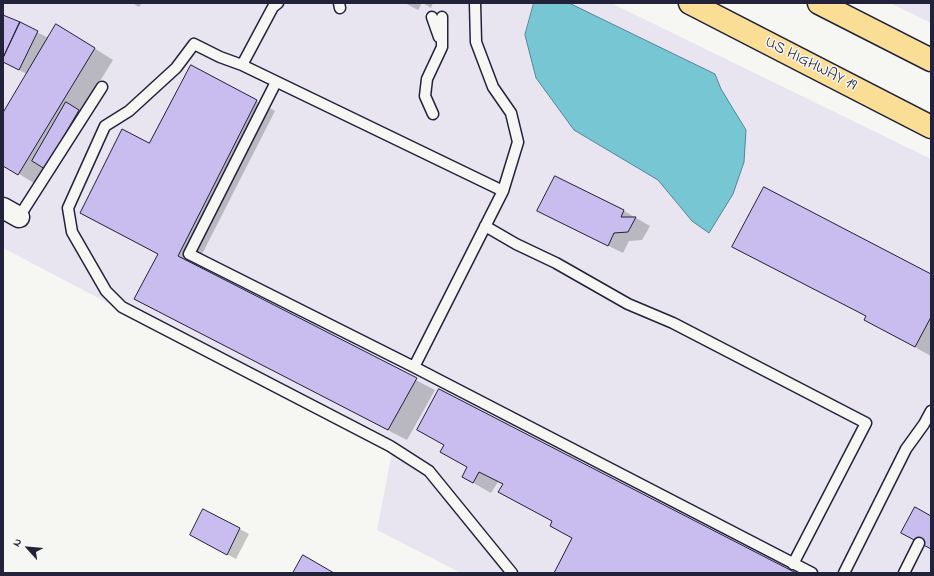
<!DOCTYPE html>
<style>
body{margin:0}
#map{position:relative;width:934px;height:576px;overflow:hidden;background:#f6f6f2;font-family:"Indie Flower",sans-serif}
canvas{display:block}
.frame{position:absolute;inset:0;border:4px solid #22223b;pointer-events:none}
.north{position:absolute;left:8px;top:528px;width:40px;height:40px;-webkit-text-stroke:3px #f6f6f2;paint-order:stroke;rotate:297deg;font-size:11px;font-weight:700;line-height:16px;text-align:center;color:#22223b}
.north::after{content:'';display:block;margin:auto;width:14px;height:18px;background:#22223b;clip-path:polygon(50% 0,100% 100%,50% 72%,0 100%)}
</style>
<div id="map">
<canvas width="934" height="576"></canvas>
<div class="frame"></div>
<div class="north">N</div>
</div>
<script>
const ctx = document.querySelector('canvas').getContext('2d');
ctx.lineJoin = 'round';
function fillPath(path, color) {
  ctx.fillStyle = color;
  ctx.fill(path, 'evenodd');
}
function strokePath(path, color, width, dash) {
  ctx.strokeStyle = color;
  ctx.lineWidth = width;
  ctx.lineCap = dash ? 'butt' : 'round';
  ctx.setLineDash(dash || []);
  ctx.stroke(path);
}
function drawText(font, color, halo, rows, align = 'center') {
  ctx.font = font + ' "Indie Flower",sans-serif';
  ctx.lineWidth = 3;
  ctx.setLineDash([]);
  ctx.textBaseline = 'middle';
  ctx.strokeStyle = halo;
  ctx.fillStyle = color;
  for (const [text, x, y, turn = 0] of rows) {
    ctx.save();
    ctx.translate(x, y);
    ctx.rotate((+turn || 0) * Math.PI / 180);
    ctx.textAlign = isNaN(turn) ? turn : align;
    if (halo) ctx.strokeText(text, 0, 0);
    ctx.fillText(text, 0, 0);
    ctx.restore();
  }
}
fillPath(new Path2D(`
 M3 3H534L525 35 535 78 574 129 658 180 692 221 746 130 721 89 715 74 569 3H611L931 159V573H461L377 530 392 452 3 248V218L23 229 32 214 3 198Z
 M890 3H931V23Z`), '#e8e5f1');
const water = new Path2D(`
 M534 3H569L715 74 721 89 746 130 744 162 733 194 709 233 692 221 658 180 574 130 536 78 525 35Z`);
fillPath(water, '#77c6d4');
strokePath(water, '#558497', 1);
fillPath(new Path2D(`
 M132 3H142L139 7Z
 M405 3H422L418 10Z
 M423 3H433L431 8Z
 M3 16 49 38 75 36 113 60 81 112 88 116 55 173 47 168 37 185 3 164V115L27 74 3 62Z
 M256 101 275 111 196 266 435 390 407 440 154 309 159 255 99 223 150 145Z
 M624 211 650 226 642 240 629 241 623 253 552 218Z
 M734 247 931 275V356L865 320 867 316Z
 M468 467 794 573H555L573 538 553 521 504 485 498 482 491 493 463 477Z
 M204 510 249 534 236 559 200 540Z`), '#0003');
const building = new Path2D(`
 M3 15 20 22 3 58Z
 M20 22 38 31 19 70 3 62V58Z
 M56 24 95 48 18 175 3 166V113Z
 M191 65 257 100 178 256 417 378 388 430 134 299 158 254 80 213 122 129 149 143Z
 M66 102 79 110 45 169 32 161Z
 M555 176 624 210 621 217H636L628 232 614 233 608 246 537 211Z
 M764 187 931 274V317L915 347 864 320 866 316 732 247Z
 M439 389 796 573H554L572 538 550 526 552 521 498 492 503 484 479 472 473 483 462 477 467 467 440 452 444 445 417 430Z
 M915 507 931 516V549L901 533Z
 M203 509 240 528 227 555 190 535Z
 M303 555 334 573H293Z`);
fillPath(building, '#c9bcee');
strokePath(building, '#22223b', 1);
const lane = new Path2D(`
 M278 3 273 7 242 65 503 191
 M339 3 340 8
 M432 17 439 37
 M242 65 220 57 194 44 176 68 129 111 105 126 68 208 72 232 106 291 122 307 390 446 429 471 512 573
 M276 82 189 254 414 367 812 573
 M433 114 425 96 427 79 442 47V17
 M19 217 102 87
 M485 226 516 244 556 263 628 304 673 323 866 423 793 564
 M414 367 503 191 518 142 511 113 493 87 476 42 475 3
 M844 573 906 449 924 424 931 411
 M904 573 919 543`);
const street = new Path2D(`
 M3 208 19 217`);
const highway = new Path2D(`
 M690 3 931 127
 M819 3 931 60`);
strokePath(lane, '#22223b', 13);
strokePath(street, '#22223b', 23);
strokePath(highway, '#22223b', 25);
strokePath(lane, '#f6f6f2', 10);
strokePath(street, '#f6f6f2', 20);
strokePath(highway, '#fbde96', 22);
drawText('16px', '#22223b', '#f6f6f2', [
 ["US HIGHWAY 19",810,65,27]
]);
</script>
